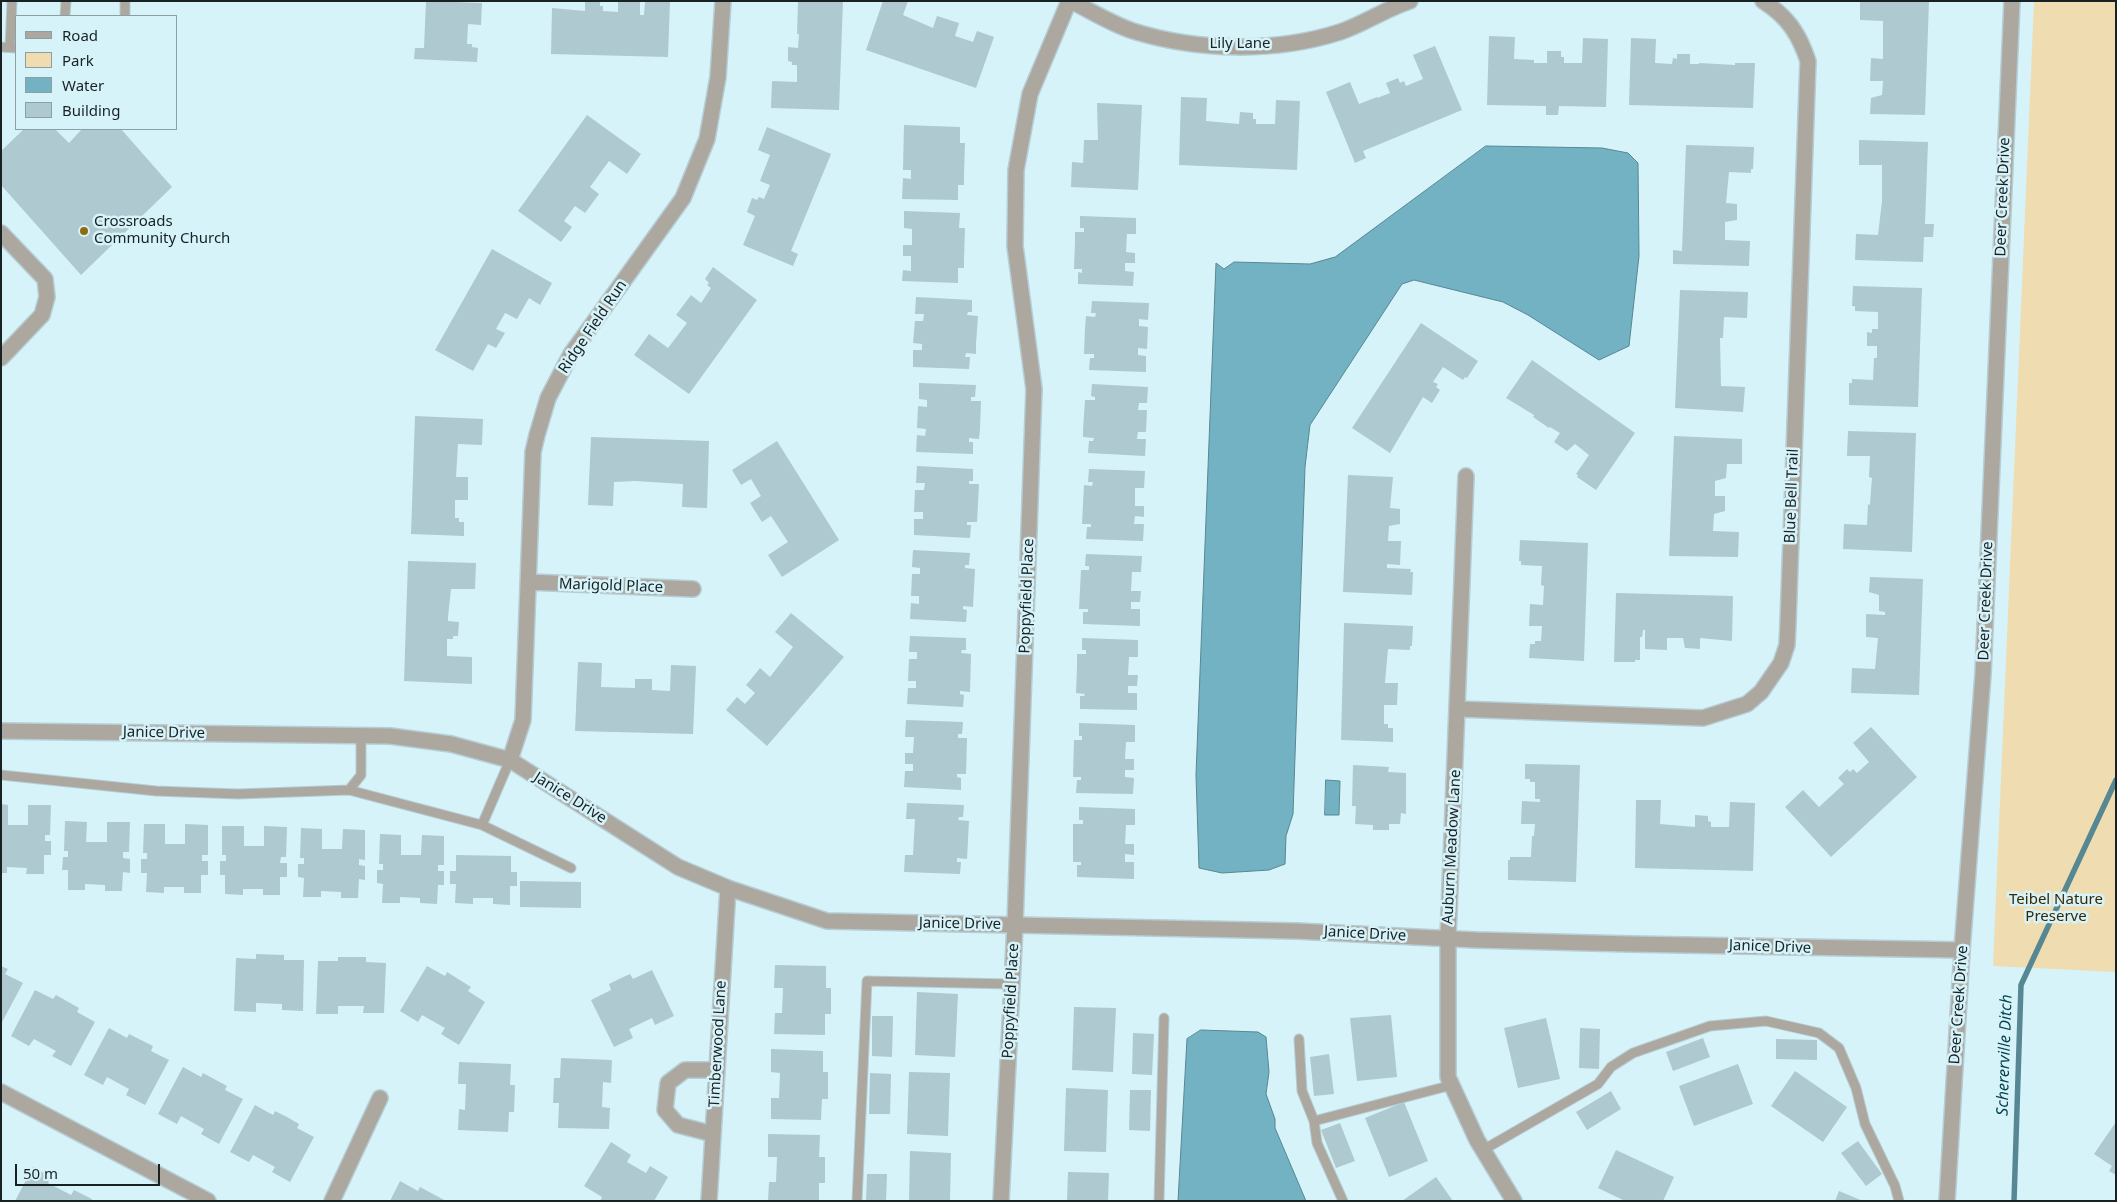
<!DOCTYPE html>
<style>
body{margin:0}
#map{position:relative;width:2117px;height:1202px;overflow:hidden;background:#d7f3fa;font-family:"Noto Sans",sans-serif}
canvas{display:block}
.frame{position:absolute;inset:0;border:2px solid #182225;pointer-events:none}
.legend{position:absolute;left:15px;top:15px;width:162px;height:115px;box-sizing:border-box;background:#d7f3fa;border:1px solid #8b9fa5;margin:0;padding:6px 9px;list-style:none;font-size:15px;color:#182225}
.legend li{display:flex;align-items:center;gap:10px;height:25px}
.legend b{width:25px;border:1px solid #8b9fa5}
.scale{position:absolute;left:15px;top:1164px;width:145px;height:22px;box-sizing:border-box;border:2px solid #182225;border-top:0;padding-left:6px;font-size:15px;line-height:18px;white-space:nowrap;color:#182225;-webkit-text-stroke:4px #d7f3fa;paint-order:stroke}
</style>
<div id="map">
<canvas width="2117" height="1202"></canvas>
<div class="frame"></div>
<ul class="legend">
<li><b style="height:6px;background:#ada89f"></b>Road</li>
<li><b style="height:14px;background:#f0dcb1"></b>Park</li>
<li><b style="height:14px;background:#72b2c2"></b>Water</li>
<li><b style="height:14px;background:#aec9d0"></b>Building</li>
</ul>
<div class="scale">50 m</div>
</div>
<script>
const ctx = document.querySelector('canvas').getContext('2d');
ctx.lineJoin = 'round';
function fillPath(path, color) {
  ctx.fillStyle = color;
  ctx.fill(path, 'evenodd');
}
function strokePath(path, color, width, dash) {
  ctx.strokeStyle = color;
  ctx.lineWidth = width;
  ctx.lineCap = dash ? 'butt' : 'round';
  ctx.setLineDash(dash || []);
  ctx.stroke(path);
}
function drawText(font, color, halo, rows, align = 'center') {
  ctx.font = font + ' "Noto Sans",sans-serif';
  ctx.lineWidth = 5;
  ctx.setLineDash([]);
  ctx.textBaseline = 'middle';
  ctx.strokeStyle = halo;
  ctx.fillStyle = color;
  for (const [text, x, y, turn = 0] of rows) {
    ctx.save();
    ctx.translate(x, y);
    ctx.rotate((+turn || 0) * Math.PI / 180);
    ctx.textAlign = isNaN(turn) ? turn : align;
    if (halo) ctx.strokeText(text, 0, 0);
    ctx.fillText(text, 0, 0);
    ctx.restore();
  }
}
fillPath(new Path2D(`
 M2034 1H2116V972L1993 966Z`), '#f0dcb1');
const water = new Path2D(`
 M1486 146 1602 148 1628 153 1638 163 1639 256 1629 346 1599 360 1528 315 1503 302 1414 280 1402 284 1310 425 1305 467 1293 814 1286 836 1285 864 1269 870 1222 873 1199 868 1196 775 1216 263 1224 269 1234 262 1310 264 1335 257Z
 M1326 780 1340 781 1339 815H1325Z
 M1201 1030 1258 1032 1266 1037 1269 1072 1266 1094 1275 1119V1128L1306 1201H1178L1187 1039Z`);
fillPath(water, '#72b2c2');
strokePath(water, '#578793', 1);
strokePath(new Path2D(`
 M2014 1201 2021 985 2116 780`), '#578793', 5.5);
fillPath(new Path2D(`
 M426 1 482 3 481 25 468 24 467 44H472V47L478 48 477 62 414 59 415 48H424Z
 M585 1H600V6H603V11L618 12V1H640V15H644L645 1H670L668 57 551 54 552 8 585 11Z
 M798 1H843L839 110 771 108 772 81 797 82V65H792V62L788 61V47L798 48 799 34H797Z
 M883 1H908L903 15 933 28 937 16 959 23 955 36 973 42 977 31 994 37 976 88 866 50Z
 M1860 1H1929L1925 115 1870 114 1871 98 1882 95 1883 81H1870L1871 58 1883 59V21L1860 20Z
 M1489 36 1515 37 1514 59 1534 60V63H1547V51H1561V57H1564V63H1582L1583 38 1608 39 1606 107 1559 106 1558 115H1546V106L1487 105Z
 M1631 38 1656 39 1655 63 1672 64 1673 58 1677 59V54H1690V64H1699V63L1735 65V63H1755L1753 108 1629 105Z
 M1435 46 1462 110 1363 151 1366 158 1355 163 1326 92 1350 82 1359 104 1377 97V98L1390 93 1386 83 1398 78 1400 83 1404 81 1406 86 1423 79 1413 55Z
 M1181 97 1207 98 1206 121 1239 124 1240 112 1253 113V119H1256V124H1275L1276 100 1300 101 1297 170 1179 165Z
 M1097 103 1142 105 1138 190 1071 187 1072 162 1083 163 1084 140H1098Z
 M587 115 641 154 627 174 609 161 590 187 599 194 585 213 575 206 564 221 572 227 561 242 518 211Z
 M904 125 960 127V143H965L964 174V185H958V200L902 199 903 178 911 179V170H903Z
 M767 127 831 154 791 251 798 254 793 266 743 245 755 216 747 212 752 198 757 200 759 197 764 199 770 185 760 181 770 155 758 150Z
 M24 129H55L69 143 82 129H121L172 187 81 275 1 185V151Z
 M1859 140 1928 142 1925 224H1934L1933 237H1924L1923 262 1855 260 1856 234 1878 235 1882 201V165H1859Z
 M1686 145 1754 147 1753 169H1751V173L1729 172 1726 203 1737 204V220L1725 222V240L1750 241 1749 266 1673 264V250L1682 251Z
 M904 211 960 213 959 228H965L964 260V268H958V283L902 281 903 270 911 271V256H903V245H912V229L904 228Z
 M1080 216 1136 218V234H1127L1126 252 1135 253V263H1125V271L1134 272 1133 286 1078 284V272L1082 273V269H1074L1075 242V232H1084V228H1080Z
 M492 249 552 283 540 305 529 298 517 319 505 313 496 329 505 333 496 348 488 344 473 371 435 350Z
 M713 267 757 300 689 394 634 355 649 334 668 348 687 323 676 315 691 295 701 303 711 288 707 285 709 283 705 279Z
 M1853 286 1922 288 1918 407 1849 405V383H1852V379L1873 380 1874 358H1877V346H1867V332L1872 333V329H1878V312L1855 311V306H1852Z
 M1680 290 1748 292 1747 318 1724 317 1723 338H1720L1721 386 1745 387 1743 412 1675 408Z
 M916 297 972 300V312H968L967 315 978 316 976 344V354L966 353 965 357H970L969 369 913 367V350H922V344L913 343 915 321H923L924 314H915Z
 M1092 301 1149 303 1148 320 1139 319V326L1148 327 1147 349 1138 348V355L1146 356V372L1089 370 1090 358H1094V354H1084L1085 328 1086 316 1095 317 1096 313H1091Z
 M1421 323 1478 361 1467 378 1465 377 1463 380 1443 367 1433 382 1438 384 1436 387 1440 390 1432 403 1423 397 1390 453 1352 428Z
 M1532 360 1635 433 1596 490 1577 477 1578 475 1576 474 1589 455 1575 444 1567 451 1554 442 1560 433 1550 427 1549 428 1533 417 1534 415 1506 398Z
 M919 383 976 385 975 397H971V401H981L980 429 979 439 969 438V442H973V454L916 452 917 435 925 436 926 429 917 428 918 406 927 407V400L919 399Z
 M1092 384 1148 387 1147 403H1139L1138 410H1147L1146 432H1138L1137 439H1146L1145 456 1088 453 1089 441H1093L1094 438 1083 437V430L1085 400H1095V397L1091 396Z
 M415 416 483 419 482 445 458 444 456 477H468V500H455V518H459V522H464V536L411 534Z
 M1848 431 1916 433 1912 552 1843 549 1844 524 1867 525 1868 504 1870 505 1871 490 1872 478 1869 477 1870 456H1847Z
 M1674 436 1742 439V464H1727L1726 478 1715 481V496H1725V511L1714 514 1713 531 1739 532 1738 557 1669 556Z
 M591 437 709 441 707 508 682 507 683 484 635 481 614 482 613 506 588 505Z
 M777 441 839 540 782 577 768 555 788 542 771 516 762 522 750 503 761 496 751 479 741 485 732 470Z
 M917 466 973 469V481H969V484H979L978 504 977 522H967V525H971L970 538 914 535V519H923V512H914L915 490H924L925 483H916Z
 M1089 469 1145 471 1144 488H1135V506H1144V517L1135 516 1134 524H1144L1143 541 1086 539 1087 527H1091V524H1082L1083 504 1084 485 1092 486 1093 482H1088Z
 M1348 475 1393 477 1390 508 1400 509V524L1389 526 1388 541H1401L1400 565 1387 564V568L1411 569 1410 572H1413L1412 595 1343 592Z
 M1520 540 1588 543 1584 661 1529 658 1530 644H1535V641H1541L1542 626H1529L1530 604 1543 605 1544 586 1541 585 1542 566 1521 565V561H1519Z
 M913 550 970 553 969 565H965V568L975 569 973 607 963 606V609L967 610 966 622 910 619 911 603 919 604V596H911L912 574H920V568L912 567Z
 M1086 554 1142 556 1141 572H1132L1131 591H1141L1140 602H1131V609H1140V626L1083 624V612H1088V609H1079L1081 570H1089V566H1085Z
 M408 561 476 563 475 589H451L448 617V621L459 622 458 636H453V639H447V656L472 657V684L404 681Z
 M1870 577 1923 579 1919 695 1851 693 1852 668 1875 669 1878 638 1866 637V614L1885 615V612L1879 611V595L1869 592Z
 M1616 593 1733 596 1732 641 1700 638V649L1685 648 1683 638H1667V650L1645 649V630H1643L1642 637H1640V660H1635V662H1614Z
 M791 613 844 657 767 746 726 710 737 697 745 704 755 693 746 685 752 678 760 668 770 677 793 647 775 632Z
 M1344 623 1413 626 1412 646H1410V650L1388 649 1385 683H1398L1397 705H1384V724H1388V728H1393V742L1341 740Z
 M910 636 966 638V650H962L961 653 971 654 970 692 960 691V694L964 695 963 707 907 704 908 688H916V681H908L909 659H917V652H909Z
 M1082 638 1138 640V657H1129L1128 675H1138L1137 686H1128V693H1137V710L1080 709V696H1084L1085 694 1076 693 1077 667V654H1086V650H1082Z
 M578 662 602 663 601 687 635 688V679H652V690L670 691 671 665 696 666 693 734 575 731Z
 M906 720 963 722 962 734H958V738H967L966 774H957V777L961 778V790L904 787 905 771H913V764H905V753H913L914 737H905Z
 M1079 723 1135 725V742H1126L1125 759H1134V770H1125V777L1134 778 1133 794 1076 793 1077 780H1081V777H1073L1074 740H1082V736H1079Z
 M1871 727 1917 777 1831 857 1785 807 1803 790 1819 807 1844 784 1838 778 1847 769 1850 772 1853 769 1857 773 1869 762 1853 743Z
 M1525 764 1580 765 1576 882 1508 880V860H1510V857H1531L1532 836H1534L1535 824H1521L1522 801 1540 802V799H1535V782H1530V779H1525Z
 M1353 765 1389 767 1388 772 1406 773V814L1401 813 1400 824H1389V830H1373V825L1355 824 1356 806H1352Z
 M1636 800H1661L1660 824 1695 827V815L1708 816V821L1711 822V827H1729L1730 802 1755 803 1753 871 1635 868Z
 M907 803 964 805 963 817H959L958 820 969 821 967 859 957 858V862H961L960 874 904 872 905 855H913L915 819H906Z
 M1 804 8 805V825H28V805H51L50 835H45V841H51V855H44V874H26L27 868 7 867V873H1Z
 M1079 807 1135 809V825H1126L1125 844H1134V855L1125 854V862H1134V879L1077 877V865H1081V862H1073V824H1083V820H1079Z
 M65 821 87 822 86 842H107V822H130L129 852H123V858L130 859V873L123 872 122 891H105V885L85 884V890H68V870H62L63 857H68V851H64Z
 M144 824H165V844H185V824L208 825V855H202V861H208V875H201V893H184V887H164V893L146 892 147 873H141V859H147V853H143Z
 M222 826H244V846H264V826L287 827 286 857H281L280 863H287V877H280V895H263V889H243V895L225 894V875H220V861H226V855H222Z
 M301 828 322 829V849H342L343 829 365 830V860L359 859V865L365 866V880L359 879 358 898H341V892L321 891V897H303L304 878 298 877V864H304V858H300Z
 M380 834 401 835V855H421L422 835 444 836V865H438V871H444V885H438L437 904 420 903V898L400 897V903H382L383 884 377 883V870H383V864H379Z
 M456 855 511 856V872H517V886H510V905L493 904V898H473V904L455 903 456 884H450V871H456Z
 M520 881 581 882V908L520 907Z
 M256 954 284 955V960H304L303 1011 282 1010V1004L256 1003V1012L234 1011 236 958 256 959Z
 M338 957H366V962L386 963 384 1013H363L364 1006H338V1014H316L318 961H338Z
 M775 965 826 966V988H831V1014H825V1035L774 1034 775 1013H782L783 988H774Z
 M1 966 8 969 5 974 23 983 1 1024Z
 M427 966 445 976 447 972 471 987 468 991 485 1002 459 1045 441 1034 445 1028 422 1015 418 1022 400 1011Z
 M652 970 674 1016 655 1025 652 1018 629 1029 633 1038 614 1047 591 1000 611 990 609 984 619 979 630 974 633 979Z
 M35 990 53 999 56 995 79 1008 77 1012 95 1022 71 1066 52 1056 56 1051 34 1039 29 1046 11 1036Z
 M917 992 958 994 955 1057 915 1055Z
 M1074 1007 1116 1008 1113 1072 1072 1070Z
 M1391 1015 1397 1077 1357 1081 1350 1018Z
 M872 1016H893L892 1057 872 1056Z
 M1546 1018 1560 1079 1518 1088 1504 1028Z
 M109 1028 127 1038 129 1034 153 1046 151 1051 169 1060 145 1105 126 1095 129 1089 107 1077 103 1085 84 1075Z
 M1580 1028 1600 1029 1599 1069 1579 1068Z
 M1133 1033 1154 1034 1152 1075 1132 1074Z
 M1703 1038 1710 1057 1673 1071 1666 1052Z
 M1776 1039 1817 1040V1060L1776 1059Z
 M771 1049 823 1051V1072H828V1099H822L821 1120 771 1119V1098H779L780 1073 771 1072Z
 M1329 1054 1334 1094 1314 1096 1310 1057Z
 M561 1058 612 1060 611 1083 603 1082 602 1107 610 1108 609 1129 558 1128 559 1103H553L554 1078H560Z
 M459 1062 511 1064 510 1085H515L514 1112H509L508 1132 458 1130 459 1109 465 1110 466 1084H458Z
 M1738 1064 1753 1104 1694 1126 1679 1086Z
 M183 1067 201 1077 203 1073 227 1086 225 1090 243 1099 219 1144 201 1134 204 1129 181 1116 177 1124 158 1114Z
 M1795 1071 1847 1107 1823 1142 1771 1106Z
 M909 1072 950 1073 948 1136 907 1134Z
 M870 1073 891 1074 890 1114H869Z
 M1066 1088 1108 1090 1106 1152 1064 1151Z
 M1130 1090H1151L1150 1131 1129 1130Z
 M1611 1091 1621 1109 1587 1130 1576 1112Z
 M1404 1102 1428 1161 1389 1177 1365 1118Z
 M255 1105 273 1115 275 1111 287 1117 299 1124 297 1128 314 1137 290 1182 272 1172 275 1167 253 1155 249 1162 230 1152Z
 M2116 1122V1175L2109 1171 2112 1166 2094 1154Z
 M1340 1123 1355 1161 1336 1168 1321 1130Z
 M768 1134 820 1135 819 1157H825V1183H819V1201H768L769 1182H776L777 1157H768Z
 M1858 1141 1882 1174 1866 1186 1841 1153Z
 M611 1142 631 1155 627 1162 646 1173 650 1166 668 1177 654 1201H600L602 1197 584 1186Z
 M1616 1150 1674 1177 1663 1201H1625L1598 1188Z
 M910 1151 951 1153 950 1201H909Z
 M33 1167 51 1177 48 1183 71 1195 74 1190 92 1199 91 1201H15Z
 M1068 1172 1109 1173 1108 1201H1067Z
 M867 1174H887L886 1201H866Z
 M1436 1177 1453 1201H1402Z
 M400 1181 418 1191 420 1187 446 1201H390Z
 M1839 1191 1863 1201H1835Z`), '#aec9d0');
const service = new Path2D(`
 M65 16 66 1
 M125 16V1
 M1 47 16 48
 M10 47 12 1
 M510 760 482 825 571 868
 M1 775 156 791 238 794 349 790 361 775V736
 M349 790 482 825
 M1299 1039 1302 1091 1314 1121 1317 1143 1343 1201
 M1314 1121 1452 1085
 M1483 1150 1598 1084 1611 1067 1633 1053 1710 1026 1766 1021 1819 1033 1839 1048 1856 1088 1865 1124 1895 1186 1899 1201
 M857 1201 867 981 1012 984
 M1159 1201 1164 1018`);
const minor = new Path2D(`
 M1071 1C1091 11 1112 24 1133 31 1197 51 1275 53 1340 32 1364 24 1385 9 1410 1
 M1 233 45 279 47 297 42 315 1 358
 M1466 476 1448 938V1077L1477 1140 1514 1201
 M529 582 693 589
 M1458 709 1703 718 1747 704 1761 692 1781 663 1787 645 1788 623 1808 61C1799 34 1788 17 1763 1
 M1 731 390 736 451 744 510 760 678 867 728 888 827 921 1296 931 1476 940 1630 944 1962 950
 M510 760 523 720 533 452 537 435 548 398 571 354 683 198 707 139 718 77 723 1
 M1 1092 208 1201
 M713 1134 678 1125 665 1110 668 1083 685 1070H717
 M332 1201 380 1098
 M709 1201 728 888
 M1001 1201 1015 925 1034 389 1015 246 1016 170 1030 94 1069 1
 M1947 1201 1962 950 1983 674 2012 1`);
strokePath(service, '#b5cdd4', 11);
strokePath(minor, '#b5cdd4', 18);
strokePath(service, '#ada89f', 9);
strokePath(minor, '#ada89f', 15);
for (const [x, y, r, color] of [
 [84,231,5,"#8e6d10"]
]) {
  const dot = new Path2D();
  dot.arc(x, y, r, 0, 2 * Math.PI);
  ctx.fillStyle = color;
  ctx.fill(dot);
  strokePath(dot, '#d7f3fa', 2);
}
drawText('15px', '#182225', '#d7f3fa', [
 ["Lily Lane",1240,44],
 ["Deer Creek Drive",2003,197,-88],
 ["Ridge Field Run",593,327,-56],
 ["Blue Bell Trail",1792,496,-88],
 ["Marigold Place",611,586,2],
 ["Poppyfield Place",1027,596,-88],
 ["Deer Creek Drive",1986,601,-88],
 ["Janice Drive",164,733,1],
 ["Janice Drive",570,798,32],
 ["Auburn Meadow Lane",1452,847,-87],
 ["Janice Drive",960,924,1],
 ["Janice Drive",1365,934,3],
 ["Janice Drive",1770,947,2],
 ["Poppyfield Place",1011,1001,-87],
 ["Deer Creek Drive",1959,1005,-86],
 ["Timberwood Lane",718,1044,-87]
]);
drawText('15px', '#182225', '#d7f3fa', [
 ["Crossroads",94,222],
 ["Community Church",94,239]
], 'left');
drawText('15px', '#382800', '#d7f3fa', [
 ["Teibel Nature",2056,900],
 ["Preserve",2056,917]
]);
drawText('italic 16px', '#06434f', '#d7f3fa', [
 ["Schererville Ditch",2005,1055,-88]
]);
</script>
